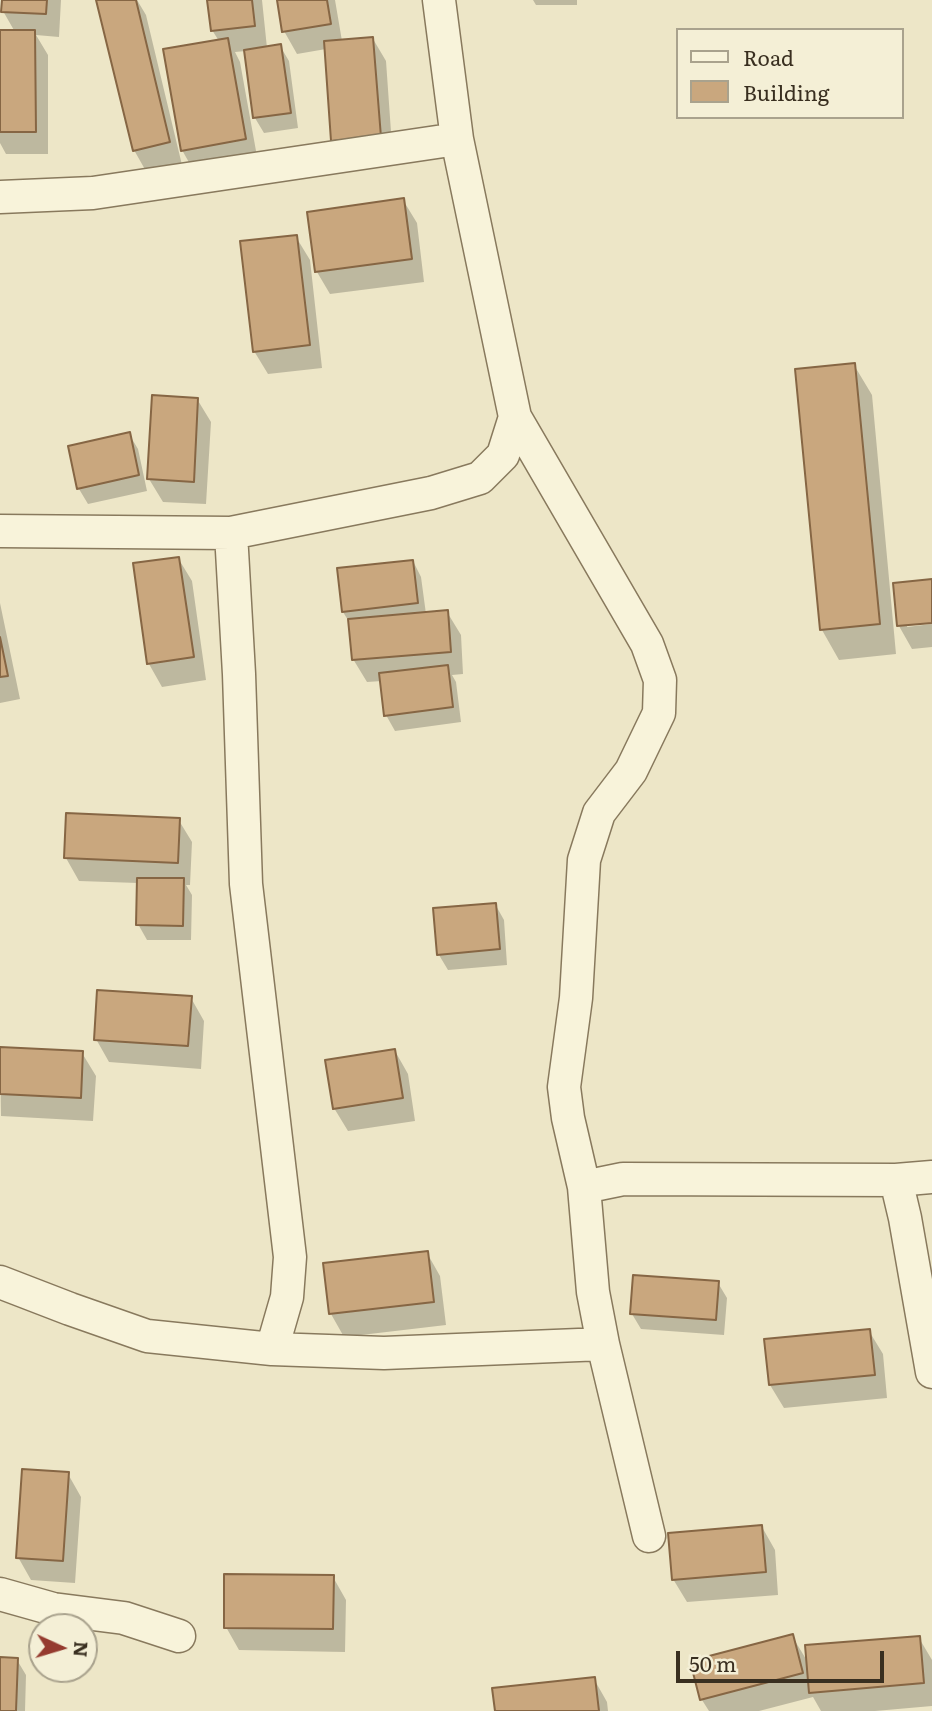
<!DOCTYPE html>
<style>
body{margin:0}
#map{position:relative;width:932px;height:1711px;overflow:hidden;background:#ede6c7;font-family:Literata,serif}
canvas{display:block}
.legend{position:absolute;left:676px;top:28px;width:228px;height:91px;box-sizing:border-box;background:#f4efd6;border:2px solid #a9a28d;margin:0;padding:9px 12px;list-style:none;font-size:21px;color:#392f20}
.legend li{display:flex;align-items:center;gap:14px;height:35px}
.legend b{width:35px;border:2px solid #a9a28d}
.north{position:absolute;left:28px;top:1613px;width:70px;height:70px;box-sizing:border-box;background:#f4efd6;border:2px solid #a9a28d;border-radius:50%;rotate:94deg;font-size:19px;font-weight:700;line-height:28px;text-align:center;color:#392f20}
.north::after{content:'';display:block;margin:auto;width:24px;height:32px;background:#953b2f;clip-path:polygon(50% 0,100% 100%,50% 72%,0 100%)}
.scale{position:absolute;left:676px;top:1651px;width:208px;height:32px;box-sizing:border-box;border:4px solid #392f20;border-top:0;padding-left:9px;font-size:21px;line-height:24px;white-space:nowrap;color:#392f20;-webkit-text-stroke:5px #f4efd6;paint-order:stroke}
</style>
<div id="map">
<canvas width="932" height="1711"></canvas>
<ul class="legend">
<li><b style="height:9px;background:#f8f3da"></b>Road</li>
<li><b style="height:19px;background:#c9a77e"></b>Building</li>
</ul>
<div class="north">N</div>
<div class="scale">50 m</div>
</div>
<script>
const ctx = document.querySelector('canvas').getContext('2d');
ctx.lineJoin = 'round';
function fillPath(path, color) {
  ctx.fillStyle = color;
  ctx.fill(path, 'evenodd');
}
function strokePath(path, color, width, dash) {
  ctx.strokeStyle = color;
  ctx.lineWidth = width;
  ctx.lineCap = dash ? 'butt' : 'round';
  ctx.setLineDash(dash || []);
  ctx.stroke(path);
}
fillPath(new Path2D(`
 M4 0H61L59 37 36 35 48 55V154H6L0 143V32H15L3 11Z
 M100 0H137L146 15 182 165 147 173 134 150Z
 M209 0H262L267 48 280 46 289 61 298 128 264 133 255 118 246 51 235 52 240 62 258 162 195 173 182 150 219 41 212 30Z
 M279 0H335L342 41 373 39 386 61 393 160 346 163 333 140 326 49 297 54 284 31Z
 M533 0H577V5H536Z
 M403 200 417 223 424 282 330 294 317 272Z
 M296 237 310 260 322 368 268 374 254 351Z
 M854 365 872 395 896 654 839 660 822 630 797 371Z
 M197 399 211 422 206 504 163 502 149 479Z
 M129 434 138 449 147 491 88 504 79 489 70 447Z
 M178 558 192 581 206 680 162 687 149 664Z
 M413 561 421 577 426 614 447 612 461 635 463 674 452 675 456 682 461 722 395 731 386 715 382 681 367 682 353 659 351 625 343 612Z
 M932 581V621L907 623V627L932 624V647L912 649 899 626Z
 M0 603 20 699 0 703Z
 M178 819 192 842 190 885H186L192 895 191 940H147L138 924V883L79 881 66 858Z
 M495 904 504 920 507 965 448 970 439 955Z
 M191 998 204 1021 201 1069 109 1062 96 1039Z
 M0 1049 82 1053 96 1076 93 1121 1 1116Z
 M395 1051 408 1074 415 1121 348 1131 334 1108Z
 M427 1253 440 1276 446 1325 344 1337 331 1314Z
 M718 1283 727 1298 724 1335 641 1329 632 1314Z
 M869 1331 883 1354 887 1398 784 1408 770 1385 766 1341Z
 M68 1474 81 1497 75 1583 31 1580 18 1557Z
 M762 1527 775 1550 778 1595 687 1602 673 1579Z
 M333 1577 346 1600 345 1652 239 1650 226 1627Z
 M792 1636 809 1664 919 1638 932 1660V1706L875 1711H821L813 1697 759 1711H709L702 1700 692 1662Z
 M0 1659 17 1660 26 1675 25 1711H0Z
 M594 1679 607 1702 608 1711H496Z`), '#0003');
const building = new Path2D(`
 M2 0H47L46 14 1 12Z
 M96 0H136L170 142 133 151Z
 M207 0H252L255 26 211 31Z
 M277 0H327L331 24 282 32Z
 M0 30H35L36 132H0Z
 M373 37 381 137 331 141 324 41Z
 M228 38 246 139 181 151 163 49Z
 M281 44 291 113 253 118 244 50Z
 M404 198 412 259 315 272 307 212Z
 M297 235 310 345 253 352 240 241Z
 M855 363 880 624 820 630 795 369Z
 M152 395 198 398 194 482 147 479Z
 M130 432 139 475 77 489 68 446Z
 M179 557 194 657 147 664 133 563Z
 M413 560 418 603 342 612 337 568Z
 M932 579V623L897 626 893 583Z
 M448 610 451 652 352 660 348 619Z
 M0 637 8 676 0 677Z
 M448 665 453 707 384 716 379 673Z
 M66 813 180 818 178 863 64 858Z
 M137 878H184L183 926 136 925Z
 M496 903 500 949 437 955 433 908Z
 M97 990 192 996 188 1046 94 1040Z
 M0 1047 83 1051 81 1098 0 1094Z
 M395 1049 403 1098 333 1109 325 1060Z
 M428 1251 434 1302 329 1314 323 1263Z
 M633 1275 719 1281 716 1320 630 1314Z
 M870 1329 875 1375 769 1385 764 1339Z
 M22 1469 69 1472 63 1561 16 1558Z
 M762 1525 766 1572 672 1580 668 1533Z
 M224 1574 334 1575 333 1629 224 1628Z
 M793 1634 803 1673 700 1700 690 1661Z
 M920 1636 924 1683 809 1693 805 1645Z
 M0 1657 18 1658 16 1711H0Z
 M595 1677 599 1711H495L492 1688Z`);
fillPath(building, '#c9a77e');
strokePath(building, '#866644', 2);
const minor = new Path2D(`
 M0 197 93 193 457 139
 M515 417 647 644 660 680 659 713 631 771 599 813 584 860 576 998 564 1087 568 1118 584 1187 593 1292 603 1344 649 1536
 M0 531 231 533 431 493 480 478 503 455 515 417 457 139 439 0
 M231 533 239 674 246 884 290 1257 287 1297 272 1349
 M896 1180 905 1218 932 1372
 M584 1187 623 1179 896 1180 932 1177
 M0 1282 70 1309 147 1336 272 1349 384 1353 603 1344
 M0 1594 53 1609 124 1618 179 1636`);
strokePath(minor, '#88795d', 35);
strokePath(minor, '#f8f3da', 32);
</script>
